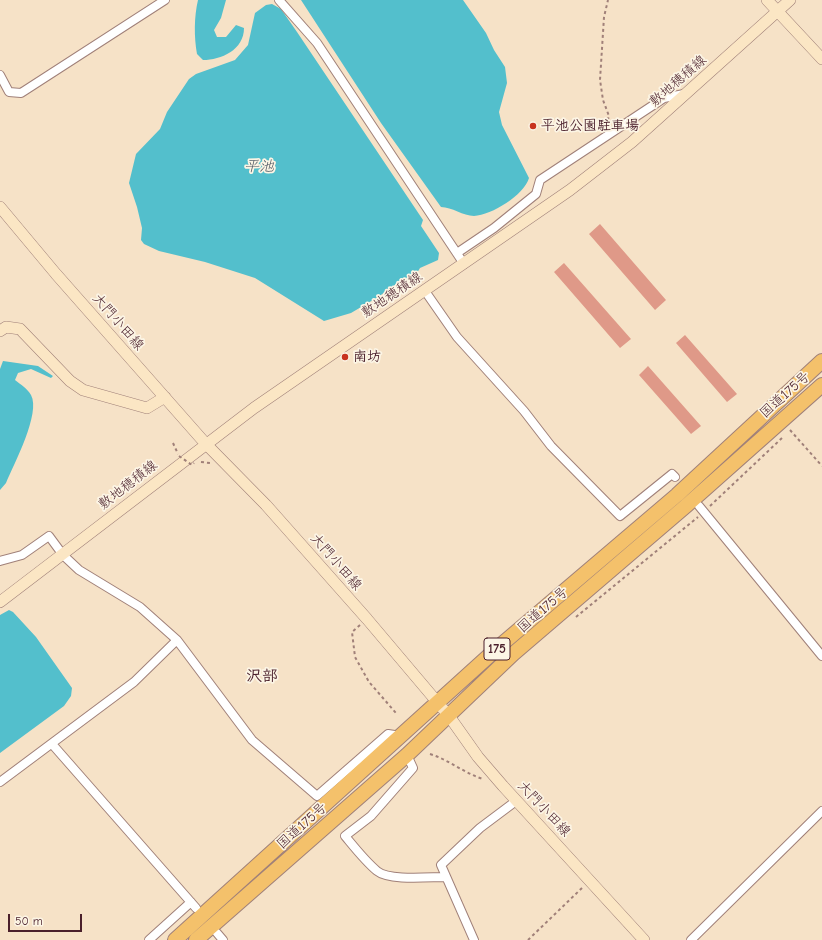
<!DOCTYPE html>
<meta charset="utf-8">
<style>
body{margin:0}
#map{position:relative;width:822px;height:940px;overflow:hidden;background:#f6e2c7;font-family:"Comic Neue",sans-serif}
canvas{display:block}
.scale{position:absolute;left:8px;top:914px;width:74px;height:18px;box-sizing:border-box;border:2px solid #4a1f2b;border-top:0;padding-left:5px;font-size:12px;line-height:14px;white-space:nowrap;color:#4a1f2b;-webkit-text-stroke:3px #fcf5e5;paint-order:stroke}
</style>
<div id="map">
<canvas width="822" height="940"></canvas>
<div class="scale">50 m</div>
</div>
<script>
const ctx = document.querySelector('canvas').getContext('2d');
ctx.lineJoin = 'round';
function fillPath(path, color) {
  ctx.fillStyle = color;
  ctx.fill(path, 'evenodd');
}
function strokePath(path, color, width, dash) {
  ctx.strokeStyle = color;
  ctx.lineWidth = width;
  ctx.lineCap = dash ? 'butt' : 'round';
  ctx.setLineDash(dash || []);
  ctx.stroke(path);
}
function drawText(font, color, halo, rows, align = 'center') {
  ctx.font = font + ' "Comic Neue","Klee One",sans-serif';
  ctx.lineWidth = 3.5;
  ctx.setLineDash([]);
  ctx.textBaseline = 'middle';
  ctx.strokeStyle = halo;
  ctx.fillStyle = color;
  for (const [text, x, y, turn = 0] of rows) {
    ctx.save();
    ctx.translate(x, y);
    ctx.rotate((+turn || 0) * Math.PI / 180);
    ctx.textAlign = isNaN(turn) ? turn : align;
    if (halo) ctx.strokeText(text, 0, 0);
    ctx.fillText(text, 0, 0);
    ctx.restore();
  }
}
fillPath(new Path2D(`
 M198 0H226L221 18 214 30 217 37H226L236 25 244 28C244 50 221 60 203 60L197 54C194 37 194 17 198 0Z
 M301 0H463L486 33 494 50 505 67 507 83 499 112 502 125 529 178C524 195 492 215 474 216 463 216 452 207 441 207L381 123Z
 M272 4 281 9 297 32 423 220 421 226 439 253 438 260 420 268 417 273 402 280 378 297 351 313 324 321 255 278 205 262 159 251 144 244 141 240 142 228 137 207 129 183 136 154 160 129 167 112 189 79 196 74 235 60 248 45 255 13 266 5Z
 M3 361 38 366 53 376 51 378 31 369 18 373 15 380C21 385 27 388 31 395 41 413 14 464 6 483L0 490V369Z
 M9 610 13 612 36 637 72 688 71 696 64 706 0 753V615Z`), '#53bfcc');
fillPath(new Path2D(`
 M600 224 666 300 655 310 589 234Z
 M564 263 631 339 620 348 554 272Z
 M685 335 737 394 727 402 676 343Z
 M648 366 701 426 691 434 639 375Z`), '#df9988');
const street = new Path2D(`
 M279 0 317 43 464 264
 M0 75 9 92 21 93 165 0
 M457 253 494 228 536 194 540 180 664 98 684 94
 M425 291 457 337 524 411 551 446 620 516 672 474 675 477
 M699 506 822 656
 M0 561 22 555 49 536 63 555 79 570 140 607 177 640 252 740 317 796 388 734 401 736
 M52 744 196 908
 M407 755 413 768 371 816 345 836C355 848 365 861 377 871 389 881 429 877 445 877
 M0 782 134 682 177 640
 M217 933 223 940
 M149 940 191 902
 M474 940 441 865 480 828 516 801
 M691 940 822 811`);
const secondary = new Path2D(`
 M767 0 822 59
 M0 207 56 274 205 443 266 505 367 619 449 716 478 757 503 786 644 940
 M0 331 6 327 20 329 70 381 83 390 147 408 165 397
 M0 602 254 408 570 190 632 142 790 0`);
const highway = new Path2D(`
 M175 940 502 644 677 495 822 361
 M196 940 407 755 513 654 687 505 822 385`);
strokePath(street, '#a08079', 10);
strokePath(secondary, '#a08079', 12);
strokePath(highway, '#a08079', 16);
strokePath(new Path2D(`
 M606 126 609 116 603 100 600 80 604 17 608 0
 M790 430 822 466
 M173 443 178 454
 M201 462 210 463
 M710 506 782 438
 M576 617 698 517
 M360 625 352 632 355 657 369 682 396 713
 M430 754C449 760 464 773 483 779
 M528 940 583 887`), '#a08079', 2, [3, 3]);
strokePath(street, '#fff', 8);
strokePath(secondary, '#fbe6c4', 11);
strokePath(highway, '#f4c16b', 14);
strokePath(new Path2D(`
 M179 456 192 465 194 463`), '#a08079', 2, [3, 3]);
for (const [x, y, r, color] of [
 [533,126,4,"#c8321e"],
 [345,357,4,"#c8321e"]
]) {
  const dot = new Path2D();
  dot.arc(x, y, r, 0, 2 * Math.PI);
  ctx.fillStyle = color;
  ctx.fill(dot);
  strokePath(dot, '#fcf5e5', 1.5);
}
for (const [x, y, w] of [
 [497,649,26]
]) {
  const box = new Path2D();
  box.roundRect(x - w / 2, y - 11, w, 22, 3);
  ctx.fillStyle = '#fcf5e5';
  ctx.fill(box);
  strokePath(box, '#4a1f2b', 1);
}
drawText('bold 13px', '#4a1f2b', null, [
 ["175",497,649]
]);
drawText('14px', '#4a1f2b', '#fcf5e5', [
 ["敷地穂積線",678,81,-41],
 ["敷地穂積線",392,295,-34],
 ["大門小田線",118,322,49],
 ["国道175号",785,395,-42],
 ["敷地穂積線",128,485,-38],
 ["大門小田線",336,562,49],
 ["国道175号",543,610,-41],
 ["大門小田線",544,809,47],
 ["国道175号",302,826,-42]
]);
drawText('bold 14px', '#4a1f2b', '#fcf5e5', [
 ["平池公園駐車場",541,126],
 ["南坊",353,357]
], 'left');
drawText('italic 15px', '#4d5763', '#fcf5e5', [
 ["平池",259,167]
]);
drawText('bold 16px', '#4a1f2b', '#fcf5e5', [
 ["沢部",262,676]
]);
</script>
